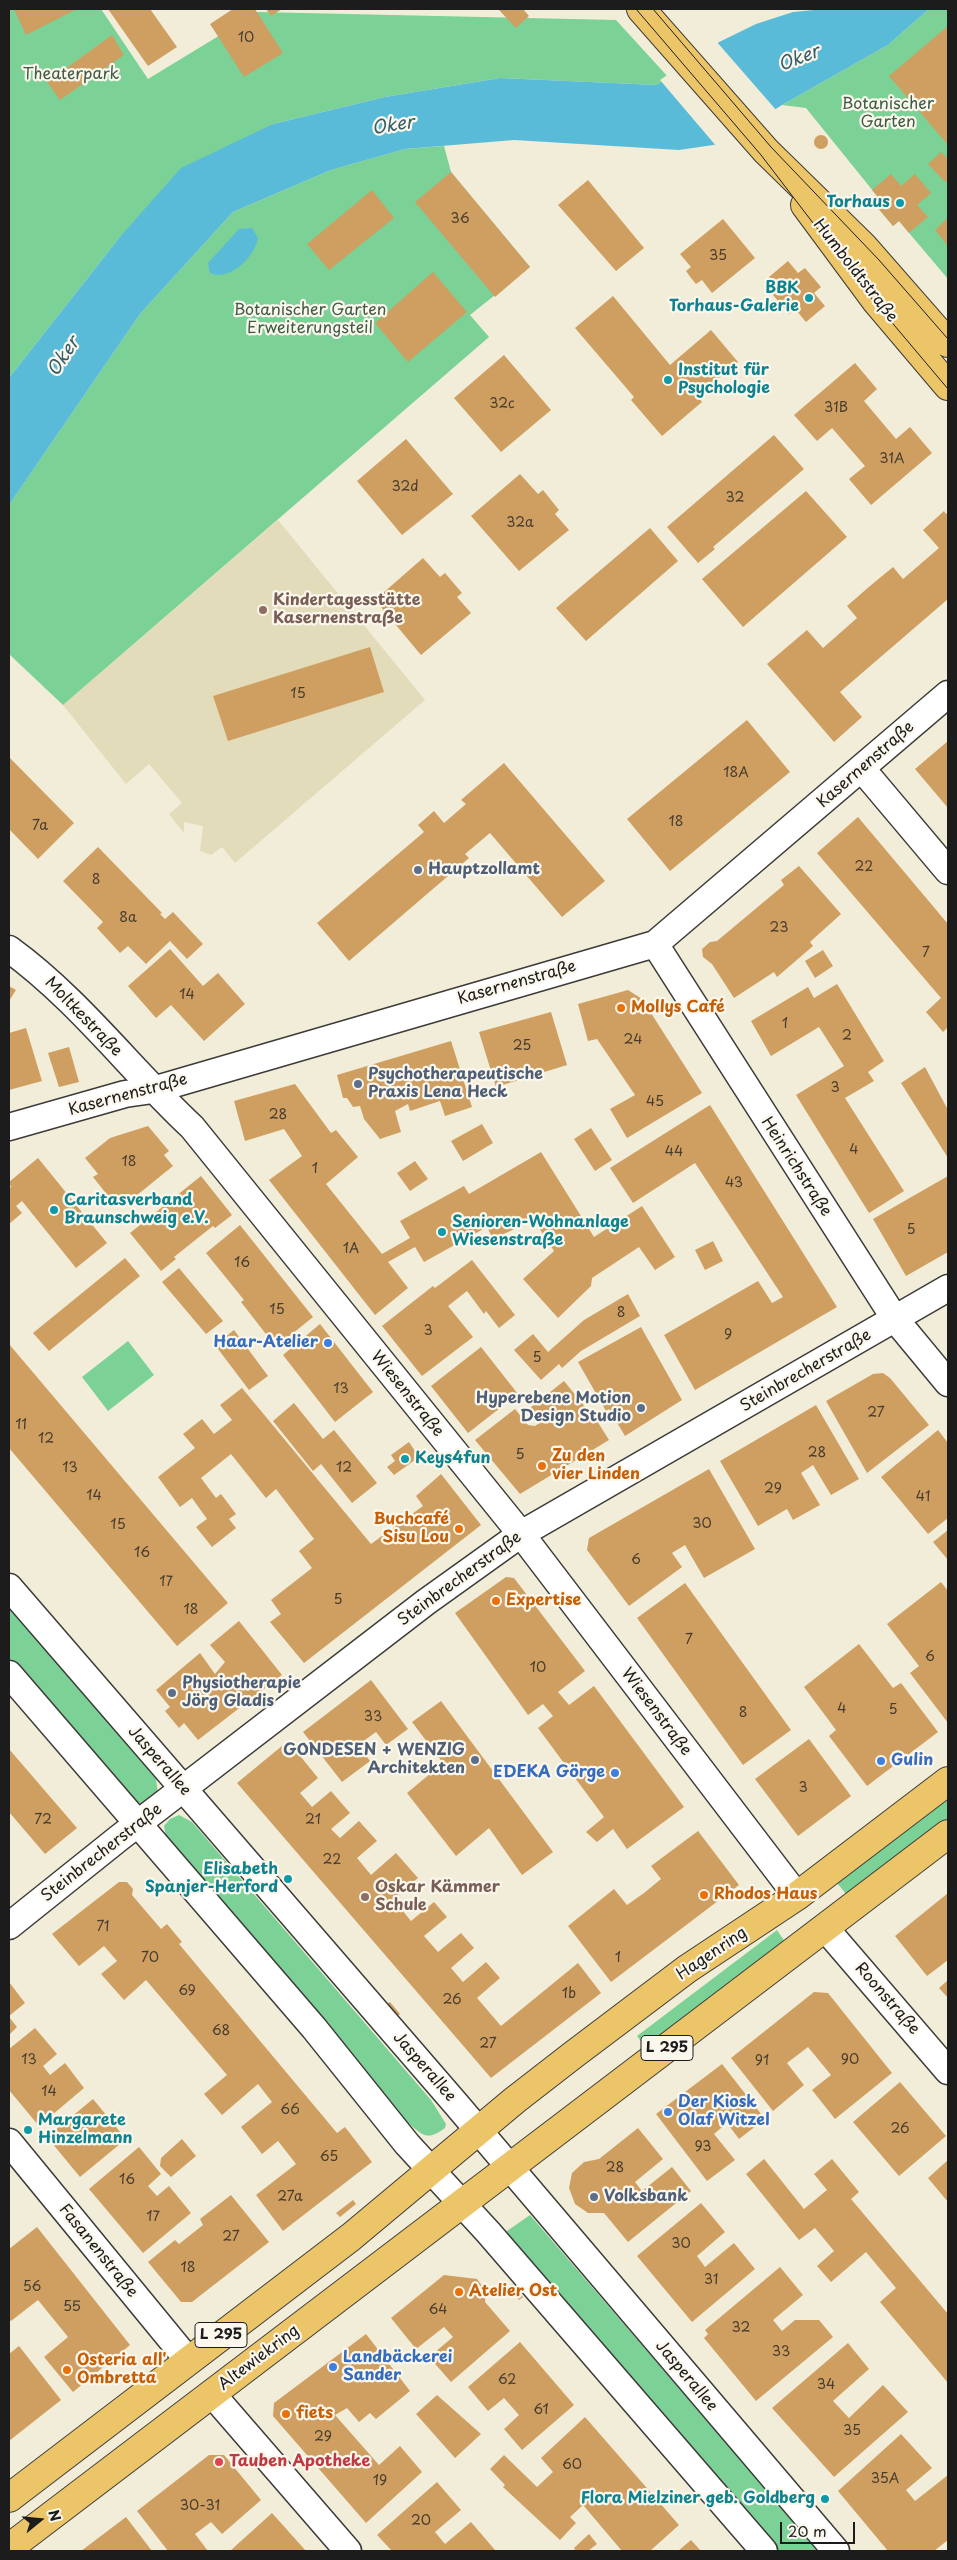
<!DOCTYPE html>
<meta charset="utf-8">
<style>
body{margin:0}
#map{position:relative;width:957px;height:2560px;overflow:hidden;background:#f2edd8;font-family:"Playpen Sans",sans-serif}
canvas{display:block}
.frame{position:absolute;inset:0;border:10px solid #1c1c1c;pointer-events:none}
.north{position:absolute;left:15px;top:2495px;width:50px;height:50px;-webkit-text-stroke:4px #fbf7ec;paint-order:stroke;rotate:73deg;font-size:14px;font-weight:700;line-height:20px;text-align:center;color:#1c1c1c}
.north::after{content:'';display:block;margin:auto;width:18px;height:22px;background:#1c1c1c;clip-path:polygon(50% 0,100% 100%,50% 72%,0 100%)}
.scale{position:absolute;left:780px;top:2522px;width:75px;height:22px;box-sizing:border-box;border:2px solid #1c1c1c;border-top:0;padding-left:6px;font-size:15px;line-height:18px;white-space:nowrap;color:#1c1c1c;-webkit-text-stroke:4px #fbf7ec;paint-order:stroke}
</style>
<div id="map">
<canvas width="957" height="2560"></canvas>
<div class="frame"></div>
<div class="north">N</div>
<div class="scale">20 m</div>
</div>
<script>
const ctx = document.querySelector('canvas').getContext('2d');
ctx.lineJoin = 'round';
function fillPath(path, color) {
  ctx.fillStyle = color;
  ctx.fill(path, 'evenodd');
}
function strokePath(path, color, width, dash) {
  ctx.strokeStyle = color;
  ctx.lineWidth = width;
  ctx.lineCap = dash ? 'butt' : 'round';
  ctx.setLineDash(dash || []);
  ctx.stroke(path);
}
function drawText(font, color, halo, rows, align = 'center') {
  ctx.font = font + ' "Playpen Sans",sans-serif';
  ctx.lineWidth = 4.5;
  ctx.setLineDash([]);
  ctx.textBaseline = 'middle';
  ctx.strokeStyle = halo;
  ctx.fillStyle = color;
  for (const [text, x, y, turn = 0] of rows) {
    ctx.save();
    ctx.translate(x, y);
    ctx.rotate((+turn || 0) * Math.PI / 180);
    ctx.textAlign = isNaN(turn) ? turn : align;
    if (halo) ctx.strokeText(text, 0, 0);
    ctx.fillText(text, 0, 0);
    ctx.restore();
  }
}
fillPath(new Path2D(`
 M278 520 425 700 235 863 222 847 211 855 200 851 203 826 184 822V833L169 814 182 803 149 764 126 784 63 705Z`), '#e2dcba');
fillPath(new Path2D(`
 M9 9H101L148 79 258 12 616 20 669 78 657 85 500 78 385 97 273 124 119 238 9 378Z
 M929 9H948V279L899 221 893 226 877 207 882 202 806 108 782 105 888 45Z
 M444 146 451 172 530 267 470 315 489 337 63 705 9 654V505L140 314 233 212 331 170 405 149Z
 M128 1341 154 1375 108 1411 82 1377Z
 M9 1607 156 1779 158 1794 145 1806 131 1799 9 1658Z
 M948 1799V1818L847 1895 837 1883Z
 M179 1815 192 1822 431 2100 446 2124 445 2128C427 2141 424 2136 408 2123L167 1841 164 1826 170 1819Z
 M777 1930 785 1942 646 2048 637 2036Z
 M530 2215 819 2551H779L504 2233Z`), '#7bd196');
fillPath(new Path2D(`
 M824 9H929L888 45 782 105 720 144 679 150 514 140 405 149 331 170 233 212 140 314 9 505V378L119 238 181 168 273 124 385 97 500 78 657 85 709 47 756 24 793 12Z
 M252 228 258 238C255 257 229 282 210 273L208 263 239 229Z`), '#5abbd9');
fillPath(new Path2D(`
 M716 41 777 111 717 147 660 80Z`), '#f2edd8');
fillPath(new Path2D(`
 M14 9H77L26 35Z
 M108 9H150L177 47 148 66Z
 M233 9H255L283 53 244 77 210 24Z
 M266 9H282L271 16Z
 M501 9H523L529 16 516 28 499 10Z
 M948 26V145L889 76Z
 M112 35 124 55 60 100 47 82Z
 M814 142a7 7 0 1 1 14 0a7 7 0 1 1-14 0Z
 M941 152 948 159V179L945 182 928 164Z
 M451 172 530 267 495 297 415 202Z
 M891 174 901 186 915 174 931 193 917 205 928 217 909 233 899 221 893 226 877 207 882 202 872 190Z
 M588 180 644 248 616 271 558 205Z
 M372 190 394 218 329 270 307 244Z
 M948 218V246L935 230Z
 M723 219 755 258 712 293 702 280 696 284 691 278 686 271 691 267 680 254Z
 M788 261 798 273 805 268 821 287 814 293 825 306 806 322 795 309 789 314 773 295 779 289 769 277Z
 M433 272 467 312 408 362 375 323Z
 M613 296 670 365 711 330 738 362 697 396 702 402 662 436 631 400 634 397 575 328Z
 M504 355 551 410 501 452 454 398Z
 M855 363 877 389 864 401 896 439 910 427 932 453 871 505 849 479 865 466 832 428 817 441 794 415Z
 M774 435 804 469 713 547 715 549 698 563 667 527Z
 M406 439 453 494 402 535 357 481Z
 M520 474 538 494 543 490 559 510 555 514 569 530 519 571 471 516Z
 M806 491 847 537 743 627 702 579Z
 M944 511 946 514 948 512V599L840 692 862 717 834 742 767 664 807 630 823 648 857 618 847 606 870 586 893 567 903 579 939 548 923 530Z
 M650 528 678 561 586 641 556 608Z
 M423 558 440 577 445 573 462 593 457 597 471 613 421 655 375 600Z
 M370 647 384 692 228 741 213 696Z
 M747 720 790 772 670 871 627 819Z
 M948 741V808L915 769Z
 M9 757 74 823 38 859 9 829Z
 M504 763 605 881 562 917 490 833 465 854 469 858 349 961 317 923 424 832 418 825 434 811 444 823 466 804 461 800Z
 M858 817 948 924V1027L943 1032 926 1012 941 998 817 853Z
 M98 847 162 913 160 914 165 919 173 912 203 944 187 959 170 941 146 964 128 946 120 953 97 928 103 922 63 881Z
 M799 866 841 914 810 942 813 946 777 977 774 972 734 998 712 964 703 957 702 949 710 942 717 941 784 885 781 880Z
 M170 949 203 986 218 973 245 1004 204 1041 171 1005 156 1018 128 986Z
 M823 950 833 966 815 978 805 961Z
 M837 984 884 1061 868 1072 874 1081 845 1098 904 1191 869 1213 796 1095 844 1066 819 1027 771 1056 751 1021 808 987 814 998Z
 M9 986 16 990 9 1001Z
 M628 990 642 999 702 1093 627 1138 610 1109 635 1095 597 1039 588 1041 578 1004Z
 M551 1012 567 1065 496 1087 479 1032Z
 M26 1028 42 1081 9 1090V1033Z
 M451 1041 472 1107 445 1116 440 1101 410 1111 408 1104 395 1111 401 1132 380 1139 364 1119 360 1106 353 1107 347 1098H343L337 1075Z
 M69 1047 79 1082 59 1087 48 1053Z
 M925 1067 948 1110V1158L901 1083Z
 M295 1084 331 1133 336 1130 358 1157 326 1184 382 1254 410 1238 400 1221 464 1186 469 1194 541 1152 594 1237 642 1206 675 1257 655 1270 639 1247 592 1278 591 1286 558 1318 523 1279 554 1251 534 1220 493 1239 487 1227 424 1262 415 1247 388 1262 408 1288 375 1315 269 1180 302 1156 284 1129 245 1141 234 1101Z
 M710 1105 837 1307 695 1390 664 1335 758 1281 772 1303 783 1297 695 1163 633 1203 610 1168Z
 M482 1124 493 1143 463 1161 451 1141Z
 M148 1126 169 1151 164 1155 173 1166 126 1204 120 1196 113 1202 93 1177 98 1174 85 1158 110 1138Z
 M591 1128 612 1160 595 1171 574 1139Z
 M38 1158 107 1243 76 1268 22 1201 16 1206 22 1213 9 1224V1189L11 1187 9 1182Z
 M415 1161 428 1179 410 1191 397 1173Z
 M201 1176 232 1215 215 1228 213 1226 174 1257 176 1259 161 1271 130 1233Z
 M948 1176V1252L906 1276 873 1219Z
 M240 1225 313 1317 276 1347 241 1302 244 1300 206 1253Z
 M713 1241 723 1261 705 1270 695 1250Z
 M125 1258 140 1276 49 1351 33 1333Z
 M472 1260 515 1315 499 1328 486 1311 484 1314 467 1291 448 1306 473 1337 422 1376 382 1326 433 1286 435 1288Z
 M179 1268 223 1321 206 1334 162 1282Z
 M628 1294 640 1316 581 1351 562 1368 559 1364 541 1380 514 1350 533 1334 548 1352 584 1320Z
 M320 1324 373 1392 335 1422 283 1355Z
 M641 1327 682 1400 625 1436 609 1409 606 1411 578 1362Z
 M234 1330 268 1376 249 1390 215 1345Z
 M9 1344 228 1603 177 1646 9 1448Z
 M481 1347 518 1394 468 1433 431 1386Z
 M883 1373 890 1378 929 1425 867 1473 826 1401 873 1374Z
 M564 1381 599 1424 609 1440 520 1494 475 1440 515 1409 528 1425 535 1426 541 1422 530 1408Z
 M242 1388 371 1544 423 1506 416 1496 441 1474 481 1525 304 1663 270 1622 281 1614 271 1600 312 1568 299 1551 314 1539 276 1489 266 1498 231 1454 201 1478 216 1498 221 1494 236 1514 229 1519 236 1528 212 1547 196 1527 207 1519 192 1498 180 1507 158 1477 195 1448 183 1434 202 1419 214 1434 232 1420 220 1405Z
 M294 1403 323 1439 334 1430 377 1483 352 1503 321 1464 313 1471 273 1421Z
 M816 1405 859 1479 831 1495 813 1465 801 1473 820 1505 793 1520 787 1509 758 1526 720 1461Z
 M938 1430 948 1443V1518L928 1534 881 1477Z
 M409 1442 419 1457 394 1475 387 1467 395 1461 391 1455Z
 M709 1469 755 1549 704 1578 685 1545 672 1553 682 1567 629 1606 587 1550 589 1538Z
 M948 1530V1560L933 1542Z
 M506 1577 514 1578 585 1671 558 1692 569 1705 594 1686 684 1807 627 1849 613 1829 597 1842 586 1832 604 1817 538 1728 553 1716 543 1704 528 1715 455 1613Z
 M941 1582 948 1591V1723L910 1673 919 1666 887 1624Z
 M685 1583 791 1730 743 1765 637 1618Z
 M239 1621 282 1675 198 1740 184 1723 179 1728 165 1711 170 1707 156 1690 200 1653 215 1674 225 1662 210 1645Z
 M859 1644 893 1688 901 1683 938 1732 867 1786 829 1736 836 1730 804 1687Z
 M371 1680 408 1729 386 1745 376 1732 358 1745 370 1761 342 1782 303 1732Z
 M441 1701 553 1852 522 1875 489 1828 456 1856 407 1793 443 1763 412 1722Z
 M809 1739 851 1796 798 1836 755 1779Z
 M288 1741 318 1778 300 1793 312 1807 331 1791 350 1813 331 1829 340 1838 359 1821 377 1841 357 1858 371 1875 396 1853 418 1878 393 1899 411 1921 434 1902 447 1917 424 1936 438 1952 461 1933 474 1948 451 1968 463 1982 486 1962 500 1978 477 1998 501 2026 578 1963 601 1993 491 2078 237 1783Z
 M9 1749 77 1828 45 1854 9 1812Z
 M698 1831 739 1885 611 1982 568 1926 614 1889 627 1905 644 1893 661 1879 651 1866Z
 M119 1882H127L133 1889 132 1895 161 1929 167 1924 182 1942 179 1944 337 2133 345 2127 372 2162 283 2231 256 2195 296 2164 278 2141 262 2154 241 2127 272 2102 258 2084 222 2115 204 2094 227 2075 146 1980 124 2000 101 1974 117 1961 104 1946 79 1966 52 1934Z
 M948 1893V1960L927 1976 895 1936Z
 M948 1980V1998L939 1988Z
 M9 1982 25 2003 9 2016Z
 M814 1992 828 1993 892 2073 835 2119 812 2090 831 2075 808 2047 787 2063 804 2085 773 2111 731 2058Z
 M390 2002 400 2014 395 2018 385 2005Z
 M9 2017 17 2027 9 2035Z
 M35 2028 57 2054 43 2066 50 2075 65 2063 84 2088 39 2126 9 2090V2049Z
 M722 2064 765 2119 739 2139 727 2123 714 2134 735 2160 707 2181 656 2114Z
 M900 2082 946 2136 899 2176 853 2122Z
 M93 2099 126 2139 80 2177 47 2137Z
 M638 2128 663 2159 635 2182 642 2191 672 2167 691 2191 628 2242 604 2213H588L575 2204 569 2188 572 2173 584 2162 599 2159Z
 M182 2139 196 2156 171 2177 160 2166 161 2158Z
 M139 2147 161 2174 148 2186 157 2196 169 2186 191 2213 143 2253 89 2189Z
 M764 2159 804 2209 827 2190 814 2174 832 2159 859 2192 851 2199 948 2314V2383L880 2302 896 2288 866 2252 831 2282 817 2266 834 2251 815 2228 799 2240 746 2174Z
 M948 2160V2202L928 2178Z
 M231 2195 269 2242 192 2302H181L148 2262 175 2240 179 2244 203 2225 200 2219Z
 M353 2200 356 2204 340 2217 336 2213Z
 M701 2203 725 2232 697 2256 705 2267 734 2243 755 2269 692 2322 637 2256Z
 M37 2227 130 2345 73 2392 44 2357 68 2337 38 2300 11 2321 9 2319V2249Z
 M780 2267 803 2295 773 2320 782 2331 795 2320H819L833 2337 756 2401 704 2338 708 2334 705 2330Z
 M444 2275 477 2279 486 2291 485 2302 510 2331 451 2382 429 2357 453 2337 444 2327 416 2349 391 2318Z
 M512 2284 523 2297 519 2300 509 2288Z
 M366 2334 410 2391 376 2419 370 2413 359 2422 347 2408 335 2415 379 2465 400 2446 422 2472 366 2523 273 2416 274 2403Z
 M520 2342 574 2405 522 2450 504 2429 519 2415 504 2398 488 2411 468 2387Z
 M848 2343 869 2369 833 2401 849 2418 883 2385 908 2412 834 2477 772 2408Z
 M19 2346 61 2400 9 2441V2354Z
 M437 2395 481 2434 455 2458 416 2414Z
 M585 2417 679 2525 650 2551H622L583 2505 570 2517 576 2523 560 2540 503 2487 505 2485 490 2469 504 2455 537 2487 553 2472 541 2458Z
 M901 2434 932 2468 906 2490 915 2501 948 2475V2540L934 2551H888L838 2491Z
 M209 2455H224L261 2500 222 2534 211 2522 195 2534 208 2551H168L137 2511Z
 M437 2482 461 2510 435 2532 445 2544 471 2522 495 2550 494 2551H392L377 2535Z
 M272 2513 306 2551H230Z
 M126 2517 152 2551H81Z
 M589 2534 597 2544 588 2551H576L574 2548Z
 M691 2540 701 2551H678Z`), '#cf9f62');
const minor = new Path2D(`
 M862 769 948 871
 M655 944 895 1319 948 1383
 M9 949C78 999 130 1069 192 1127L521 1534 797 1896
 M9 1127 125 1094 153 1090 655 944 948 694
 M9 1587 456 2104 836 2551
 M9 1674 314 2028 407 2144 488 2232 764 2551
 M9 1926 119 1838 426 1602 521 1534 948 1288
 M825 1928 948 2071
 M9 2142 188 2360
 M212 2394 348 2551`);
const major = new Path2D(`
 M641 9 766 151 863 246 948 343
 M805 205 876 301 948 386
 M9 2498 351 2237 515 2100 573 2055 687 1969 797 1896 948 1781
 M9 2548 948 1834`);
strokePath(minor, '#3c3b38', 29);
strokePath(major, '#3c3b38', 30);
strokePath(minor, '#fff', 26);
strokePath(major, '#edc569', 28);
strokePath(new Path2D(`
 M636 9 761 155 862 287 948 389
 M653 9 771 147 879 260 948 339`), '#1c1c1c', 1);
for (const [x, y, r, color] of [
 [900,203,5,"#0f9aa8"],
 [809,298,5,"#0f9aa8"],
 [668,380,5,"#0f9aa8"],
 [263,610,5,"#8d6e63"],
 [418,870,5,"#5c6f8a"],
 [621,1008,5,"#e8710a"],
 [358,1084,5,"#5c6f8a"],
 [54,1210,5,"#0f9aa8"],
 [442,1232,5,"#0f9aa8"],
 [328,1343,5,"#3f7fe0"],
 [641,1408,5,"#5c6f8a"],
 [405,1459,5,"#0f9aa8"],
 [542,1466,5,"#e8710a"],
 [459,1529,5,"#e8710a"],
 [496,1601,5,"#e8710a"],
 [172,1693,5,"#5c6f8a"],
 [475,1760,5,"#5c6f8a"],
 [881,1761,5,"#3f7fe0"],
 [615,1773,5,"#3f7fe0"],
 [288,1879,5,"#0f9aa8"],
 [704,1895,5,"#e8710a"],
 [365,1897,5,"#8d6e63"],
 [668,2112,5,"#3f7fe0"],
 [28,2130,5,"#0f9aa8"],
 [594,2197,5,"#5c6f8a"],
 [459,2292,5,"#e8710a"],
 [333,2367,5,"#3f7fe0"],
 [67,2370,5,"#e8710a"],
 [286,2414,5,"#e8710a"],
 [219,2462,5,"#e0444e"],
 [825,2499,5,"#0f9aa8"]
]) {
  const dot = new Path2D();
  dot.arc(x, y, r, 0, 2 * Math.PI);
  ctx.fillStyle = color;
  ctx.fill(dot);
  strokePath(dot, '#fbf7ec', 2);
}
drawText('14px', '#493d2e', null, [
 ["10",246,38],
 ["36",460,219],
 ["35",718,256],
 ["32c",502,404],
 ["31B",836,408],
 ["31A",892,459],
 ["32d",405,487],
 ["32",735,498],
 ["32a",520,523],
 ["15",298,694],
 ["18A",736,773],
 ["18",676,822],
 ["7a",40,826],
 ["22",864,867],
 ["8",96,880],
 ["8a",128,918],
 ["23",779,928],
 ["7",926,953],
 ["14",187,995],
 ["1",785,1024],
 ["2",847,1036],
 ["24",633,1040],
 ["25",522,1046],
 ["3",835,1088],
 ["45",655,1102],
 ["28",278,1115],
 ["4",854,1150],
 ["44",674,1152],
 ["18",129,1162],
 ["1",315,1169],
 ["43",734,1183],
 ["5",911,1230],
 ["1A",351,1249],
 ["16",242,1263],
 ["15",277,1310],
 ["8",621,1313],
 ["3",428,1331],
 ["9",728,1335],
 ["5",537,1358],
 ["13",341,1389],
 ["27",876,1413],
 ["11",21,1425],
 ["12",46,1439],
 ["28",817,1453],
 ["5",520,1455],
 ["13",70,1468],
 ["12",344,1468],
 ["29",773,1489],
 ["14",94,1496],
 ["41",923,1497],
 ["30",702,1524],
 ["15",118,1525],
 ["16",142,1553],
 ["6",636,1560],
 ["17",166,1582],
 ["5",338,1600],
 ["18",191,1610],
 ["7",689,1640],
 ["6",930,1657],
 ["10",538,1668],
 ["4",842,1709],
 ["5",893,1710],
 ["8",743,1713],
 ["33",373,1717],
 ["3",803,1788],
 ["72",43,1820],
 ["21",313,1820],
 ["22",332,1860],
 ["71",103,1927],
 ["70",150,1958],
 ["1",618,1958],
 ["69",187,1991],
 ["1b",569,1994],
 ["26",452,2000],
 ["68",221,2031],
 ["27",488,2044],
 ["13",29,2060],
 ["90",850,2060],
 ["91",762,2061],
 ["14",49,2092],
 ["66",290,2110],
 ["26",900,2129],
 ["93",703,2147],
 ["65",329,2157],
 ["28",615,2168],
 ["16",127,2180],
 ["27a",290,2197],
 ["17",153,2217],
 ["27",231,2237],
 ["30",681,2244],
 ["18",188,2268],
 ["31",711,2280],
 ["56",32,2287],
 ["55",72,2307],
 ["64",438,2310],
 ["32",741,2328],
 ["33",781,2352],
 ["62",507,2380],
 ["34",826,2385],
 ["61",541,2410],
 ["35",852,2431],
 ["29",323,2437],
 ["60",572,2465],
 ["35A",885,2479],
 ["19",380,2481],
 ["30-31",200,2506],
 ["20",421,2521]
]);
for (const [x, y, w] of [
 [667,2048,52],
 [221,2335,52]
]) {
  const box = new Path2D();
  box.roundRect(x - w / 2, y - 12.5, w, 25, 4);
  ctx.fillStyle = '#fbf7ec';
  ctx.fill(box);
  strokePath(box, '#1c1c1c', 1);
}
drawText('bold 15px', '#1c1c1c', null, [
 ["L 295",667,2048],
 ["L 295",221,2335]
]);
drawText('16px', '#3d5b47', '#fbf7ec', [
 ["Theaterpark",71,75],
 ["Botanischer",888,105],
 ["Garten",888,123],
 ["Botanischer Garten",310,311],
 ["Erweiterungsteil",310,329]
]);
drawText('bold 16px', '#0d838f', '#fbf7ec', [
 ["Torhaus",890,203,"right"],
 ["BBK",799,289,"right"],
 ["Torhaus-Galerie",799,307,"right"],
 ["Institut für",678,371],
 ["Psychologie",678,389],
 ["Caritasverband",64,1201],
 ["Braunschweig e.V.",64,1219],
 ["Senioren-Wohnanlage",452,1223],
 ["Wiesenstraße",452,1241],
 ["Keys4fun",415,1459],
 ["Elisabeth",278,1870,"right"],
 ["Spanjer-Herford",278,1888,"right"],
 ["Margarete",38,2121],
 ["Hinzelmann",38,2139],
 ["Flora Mielziner geb. Goldberg",815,2499,"right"]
], 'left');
drawText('16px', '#1c1c1c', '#fbf7ec', [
 ["Humboldtstraße",855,271,52],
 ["Kasernenstraße",866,765,-41],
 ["Kasernenstraße",517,983,-16],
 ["Moltkestraße",83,1017,46],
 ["Kasernenstraße",128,1095,-15],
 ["Heinrichstraße",796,1167,57],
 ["Steinbrecherstraße",806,1371,-30],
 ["Wiesenstraße",407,1394,51],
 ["Steinbrecherstraße",460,1579,-36],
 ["Wiesenstraße",656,1712,53],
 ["Jasperallee",159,1761,49],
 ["Steinbrecherstraße",102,1853,-38],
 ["Hagenring",712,1954,-34],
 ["Roonstraße",887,1999,49],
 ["Jasperallee",424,2067,49],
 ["Fasanenstraße",98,2251,51],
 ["Altewiekring",259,2358,-37],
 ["Jasperallee",686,2376,50]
]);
drawText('bold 16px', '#785e54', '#fbf7ec', [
 ["Kindertagesstätte",273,601],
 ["Kasernenstraße",273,619],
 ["Oskar Kämmer",375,1888],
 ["Schule",375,1906]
], 'left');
drawText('bold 16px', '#4e5e75', '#fbf7ec', [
 ["Hauptzollamt",428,870],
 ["Psychotherapeutische",368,1075],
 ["Praxis Lena Heck",368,1093],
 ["Hyperebene Motion",631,1399,"right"],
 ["Design Studio",631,1417,"right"],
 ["Physiotherapie",182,1684],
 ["Jörg Gladis",182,1702],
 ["GONDESEN + WENZIG",465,1751,"right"],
 ["Architekten",465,1769,"right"],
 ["Volksbank",604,2197]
], 'left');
drawText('bold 16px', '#c56008', '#fbf7ec', [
 ["Mollys Café",631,1008],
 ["Zu den",552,1457],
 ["vier Linden",552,1475],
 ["Buchcafé",449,1520,"right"],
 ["Sisu Lou",449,1538,"right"],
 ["Expertise",506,1601],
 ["Rhodos Haus",714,1895],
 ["Atelier Ost",469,2292],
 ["Osteria all'",77,2361],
 ["Ombretta",77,2379],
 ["fiets",296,2414]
], 'left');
drawText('bold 16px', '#366cbe', '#fbf7ec', [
 ["Haar-Atelier",318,1343,"right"],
 ["Gulin",891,1761],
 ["EDEKA Görge",605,1773,"right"],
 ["Der Kiosk",678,2103],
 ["Olaf Witzel",678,2121],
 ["Landbäckerei",343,2358],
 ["Sander",343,2376]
], 'left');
drawText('bold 16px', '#be3a42', '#fbf7ec', [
 ["Tauben Apotheke",229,2462]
], 'left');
drawText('italic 18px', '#355c68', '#fbf7ec', [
 ["Oker",799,59,-21],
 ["Oker",393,126,-9],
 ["Oker",64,357,-56]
]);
</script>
